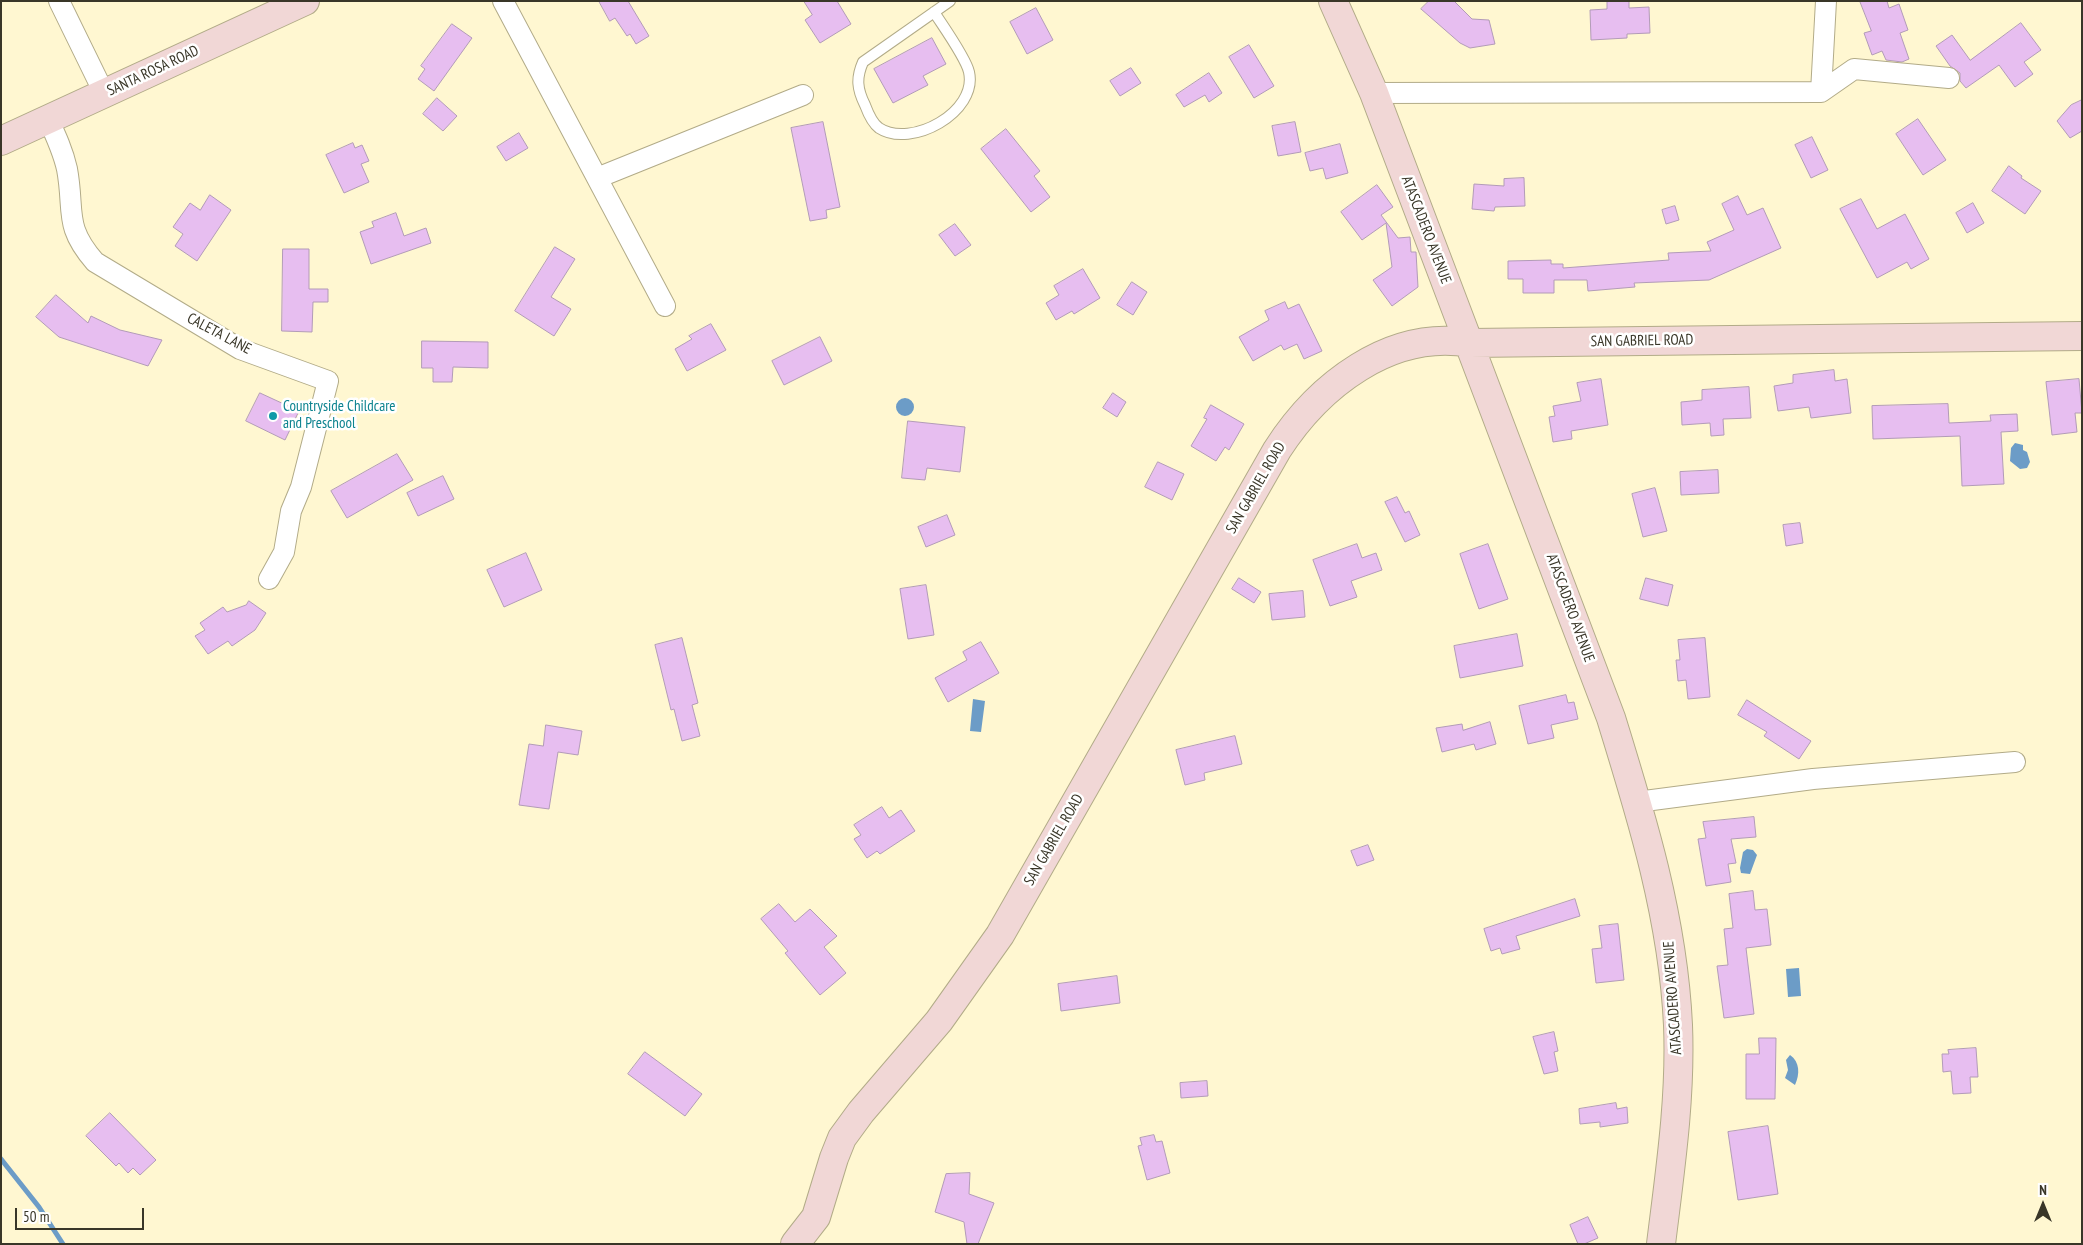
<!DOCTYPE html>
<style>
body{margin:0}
#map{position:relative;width:2083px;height:1245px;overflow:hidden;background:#fff7d1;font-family:"PT Sans Narrow",sans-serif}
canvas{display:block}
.frame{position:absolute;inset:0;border:2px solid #393628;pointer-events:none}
.north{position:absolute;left:2018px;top:1180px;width:50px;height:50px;-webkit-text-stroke:4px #fff;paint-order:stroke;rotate:0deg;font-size:14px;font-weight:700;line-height:20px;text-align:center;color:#393628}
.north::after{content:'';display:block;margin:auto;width:18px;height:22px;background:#393628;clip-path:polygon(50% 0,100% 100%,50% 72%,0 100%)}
.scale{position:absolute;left:15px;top:1208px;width:129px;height:22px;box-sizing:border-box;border:2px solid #393628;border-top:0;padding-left:6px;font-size:15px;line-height:18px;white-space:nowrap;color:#393628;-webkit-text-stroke:4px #fff;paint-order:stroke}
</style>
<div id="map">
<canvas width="2083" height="1245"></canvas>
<div class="frame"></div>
<div class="north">N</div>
<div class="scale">50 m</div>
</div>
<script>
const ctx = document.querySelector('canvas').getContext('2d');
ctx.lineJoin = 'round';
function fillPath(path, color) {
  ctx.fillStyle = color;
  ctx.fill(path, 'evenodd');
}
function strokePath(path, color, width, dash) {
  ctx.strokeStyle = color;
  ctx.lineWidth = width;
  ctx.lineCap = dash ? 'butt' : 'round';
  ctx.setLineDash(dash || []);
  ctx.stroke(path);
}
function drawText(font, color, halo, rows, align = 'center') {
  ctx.font = font + ' "PT Sans Narrow",sans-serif';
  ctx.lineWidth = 5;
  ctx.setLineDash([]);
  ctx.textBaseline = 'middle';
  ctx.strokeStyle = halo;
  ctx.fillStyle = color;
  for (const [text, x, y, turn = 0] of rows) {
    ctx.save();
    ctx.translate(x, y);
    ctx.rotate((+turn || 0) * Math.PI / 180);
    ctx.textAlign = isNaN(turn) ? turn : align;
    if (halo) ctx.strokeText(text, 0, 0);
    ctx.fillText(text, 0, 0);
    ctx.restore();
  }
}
fillPath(new Path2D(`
 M896 407a9 9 0 1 1 18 0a9 9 0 1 1-18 0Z
 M2015 443 2023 445V450L2027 452 2030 462 2027 468 2020 469 2010 461 2011 448Z
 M973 699 985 701 981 732 970 731Z
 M1747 849 1753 850 1757 855 1750 874 1741 873 1740 868 1743 852Z
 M1799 968 1801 996 1788 997 1786 969Z
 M1790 1055C1800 1062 1800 1074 1795 1085L1785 1078 1788 1070 1786 1060Z`), '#6c9cc7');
strokePath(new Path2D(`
 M1 1159 39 1207 63 1244`), '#6c9cc7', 5);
const building = new Path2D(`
 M599 1H628L649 36 636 44 630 34 627 36 615 18 610 21Z
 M804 1H837L851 24 820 43 805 20 812 15Z
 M1429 1H1454L1472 19 1489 20 1495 44 1470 48 1460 43 1421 9Z
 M1629 1V8L1649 7 1650 33 1627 34V38L1591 40 1590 10 1607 9V2Z
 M1860 1H1887L1889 8 1899 4 1908 30 1900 33 1909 59 1902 62 1886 60 1882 51 1872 55 1864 33 1871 31Z
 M1036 8 1053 40 1027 54 1010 22Z
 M2021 23 2041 50 2024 62 2033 74 2015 87 1999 65 1966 88 1960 81V73L1950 66 1936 46 1952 35 1970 60Z
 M452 24 472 38 434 91 418 79 425 69 421 66Z
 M932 38 946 64 923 76 928 85 893 103 874 69Z
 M1249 45 1274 86 1254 98 1229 57Z
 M1131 68 1141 83 1120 96 1110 81Z
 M1209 73 1222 93 1209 102 1205 95 1184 107 1176 95Z
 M437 98 457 116 443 131 423 114Z
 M2082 100V131L2070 138 2057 121 2071 105Z
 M1918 119 1946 160 1923 175 1896 134Z
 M823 122 840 207 826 210 827 218 810 221 791 128Z
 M1295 122 1301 152 1278 156 1272 126Z
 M1006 129 1040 171 1034 176 1050 197 1031 212 981 149Z
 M519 133 528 148 506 161 497 147Z
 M1812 137 1828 170 1811 178 1795 145Z
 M353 143 355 148 362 145 369 161 361 164 369 182 344 193 326 155Z
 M1340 144 1348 173 1326 179 1323 168 1310 171 1305 153Z
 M2009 166 2022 176 2021 178 2041 191 2025 214 1992 191Z
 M1524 178 1525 206 1495 207 1494 211 1472 209 1474 184 1504 186V179Z
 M1377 185 1393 207 1381 215 1398 238 1410 237 1411 252H1416L1418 287 1392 306 1373 280 1392 267 1386 223 1362 240 1341 212Z
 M210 195 231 210 197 261 175 246 183 234 173 227 190 203 200 210Z
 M1738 196 1747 215 1763 208 1781 248 1709 280 1634 283 1635 287 1588 291 1587 280H1554V293H1523V279H1508V261L1551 260V264H1563V268L1669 260 1668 253 1711 251 1707 242 1734 230 1722 204Z
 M1861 199 1877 229 1905 214 1929 259 1911 269 1907 262 1877 278 1840 209Z
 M1973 203 1984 223 1967 233 1956 213Z
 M1675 206 1679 220 1666 224 1662 210Z
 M396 213 404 236 426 228 431 243 371 264 360 232 374 227 372 222Z
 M955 224 971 245 955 256 939 235Z
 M555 247 575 259 551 297 571 309 554 336 515 311Z
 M283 249H309V289H328V302H313L312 332 282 331Z
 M1083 269 1100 298 1074 314 1072 311 1056 320 1046 303 1059 295 1054 286Z
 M1132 282 1147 292 1133 315 1117 305Z
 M56 295 88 323 91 316 120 330 162 340 148 366 59 337 36 317Z
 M1285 302 1288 309 1299 304 1322 351 1304 359 1297 344 1284 350 1281 345 1253 361 1239 337 1269 320 1265 311Z
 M711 324 726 350 687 371 675 349 692 339 689 336Z
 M820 337 832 361 784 385 772 361Z
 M422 341 488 342V368L453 367 452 382H433V368H422Z
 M1834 370 1835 381 1847 379 1851 413 1811 418 1809 407 1778 411 1774 386 1793 383V375Z
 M1601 379 1608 425 1571 431 1572 439 1553 442 1549 417 1555 416 1553 406 1581 401 1577 383Z
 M2079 379 2082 413H2075L2077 432 2052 435 2046 382Z
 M1749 387 1751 418 1723 419 1724 435 1711 436 1710 423 1682 425 1681 402 1702 400V390Z
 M260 393 299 411 285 440 246 421Z
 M1113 393 1126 402 1117 417 1103 408Z
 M1948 404 1949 423 1991 421 1990 415 2017 414 2018 431 2001 432 2004 484 1962 486 1960 436 1873 439 1872 406Z
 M1211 405 1244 424 1229 450 1225 447 1216 461 1191 446 1207 419 1204 418Z
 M908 421 965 427 960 472 927 468 925 480 902 478Z
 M397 454 413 480 347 518 331 491Z
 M1158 462 1184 474 1172 500 1145 487Z
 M1718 470 1719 493 1681 495 1680 472Z
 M443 476 454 499 418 516 407 493Z
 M1655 488 1667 531 1643 537 1632 494Z
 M1397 497 1405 513 1409 511 1420 535 1405 542 1385 502Z
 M947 515 955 535 926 547 918 527Z
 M1800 523 1803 543 1786 546 1783 525Z
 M1357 544 1362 558 1376 553 1382 570 1351 581 1357 597 1330 606 1313 560Z
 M1488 544 1508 599 1479 609 1460 554Z
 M526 553 542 590 504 607 487 570Z
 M1239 578 1261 592 1254 603 1232 589Z
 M1646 578 1673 585 1668 606 1640 599Z
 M926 585 934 635 908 639 900 589Z
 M1303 591 1305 617 1272 620 1269 594Z
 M249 601 266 613 255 630 232 646 228 641 208 654 195 636 205 630 200 623 223 607 227 612 246 605Z
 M1517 634 1523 666 1460 678 1454 646Z
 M682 638 698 703 692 705 700 736 682 741 674 709 671 710 655 645Z
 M1705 638 1710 697 1688 699 1686 680 1678 681 1676 660H1680L1678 640Z
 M981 642 999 673 948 702 935 678 967 660 963 652Z
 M1566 695 1568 703 1574 702 1578 719 1551 725 1554 738 1528 744 1519 706Z
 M1747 700 1811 741 1799 759 1764 736 1767 732 1738 715Z
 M1490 722 1496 744 1476 750 1474 744 1442 752 1436 728 1462 724 1463 730Z
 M546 725 582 731 578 755 558 752 549 809 519 805 529 744 543 746Z
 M1235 736 1242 764 1204 773 1205 780 1185 785 1176 750Z
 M882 807 889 818 901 810 915 831 880 854 877 851 867 858 854 839 861 835 854 825Z
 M1754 817 1756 837 1731 839 1736 863 1728 864 1731 882 1706 886 1698 839 1706 838 1703 822Z
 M1368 845 1374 860 1357 866 1351 851Z
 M1753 891 1755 910 1767 909 1771 945 1746 948 1754 1014 1724 1018 1717 966 1728 965 1724 929 1733 928 1729 894Z
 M1575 899 1580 916 1516 936 1520 949 1502 954 1500 948 1491 951 1484 929Z
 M779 904 795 922 810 909 837 936 824 947 846 973 820 995 785 953 788 951 761 919Z
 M1618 924 1624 980 1596 983 1592 949 1602 948 1599 926Z
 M1117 976 1120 1003 1061 1011 1058 984Z
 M1554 1032 1558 1051 1554 1052 1558 1071 1544 1074 1533 1037Z
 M1759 1038H1776L1775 1099H1746V1054H1759Z
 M1976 1048 1978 1077H1970L1971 1093 1953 1094 1951 1071 1943 1072 1942 1054H1949L1948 1050Z
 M645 1052 702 1094 685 1116 628 1074Z
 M1207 1081 1208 1096 1181 1098 1180 1083Z
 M1616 1103 1617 1109 1627 1107 1628 1123 1600 1127V1122L1580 1124 1579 1109Z
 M110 1113 156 1160 140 1175 133 1168 128 1173 119 1163 116 1166 86 1136Z
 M1768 1126 1778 1194 1738 1200 1728 1132Z
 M1154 1135 1156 1142 1162 1141 1170 1173 1147 1180 1138 1146 1142 1145 1140 1138Z
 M970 1173 969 1194 994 1203 978 1244H967L964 1222 935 1212 946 1174Z
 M1588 1217 1598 1238 1584 1244H1578L1570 1225Z`);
fillPath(building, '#e7bef0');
strokePath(building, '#b29bb7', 1);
const lane = new Path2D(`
 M934 12C943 26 966 58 969 72 978 112 911 149 879 128 872 123 868 113 865 105 857 89 856 78 863 62L950 1`);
const street = new Path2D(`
 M59 1 104 93
 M503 1 665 306
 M1821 92 1826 1
 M1374 93 1821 92 1854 69 1949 78
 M48 119C56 136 63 151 67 169 75 212 63 225 95 262L240 349 328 381 301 487 291 511 284 552 269 579
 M597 178 803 95
 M1637 802 1813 779 2015 762`);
const secondary = new Path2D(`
 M1333 1 1374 93 1611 718C1642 818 1673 918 1678 1025 1681 1098 1670 1171 1661 1244
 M1 141 305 1
 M795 1244 816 1217 834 1158 842 1138 861 1112 939 1021 1000 935 1277 450C1318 386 1390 329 1470 343L2082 336`);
strokePath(lane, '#b2ab88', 12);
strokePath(street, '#b2ab88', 22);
strokePath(secondary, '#b2ab88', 30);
strokePath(lane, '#fff', 10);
strokePath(street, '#fff', 20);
strokePath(secondary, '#f1d7d6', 28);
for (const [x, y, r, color] of [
 [273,416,5,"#0f9aa8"]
]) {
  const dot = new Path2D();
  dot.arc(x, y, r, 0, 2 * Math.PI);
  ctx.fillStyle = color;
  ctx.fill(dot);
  strokePath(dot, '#fff', 2);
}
drawText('15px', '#393628', '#fff', [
 ["SANTA ROSA ROAD",153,71,-25],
 ["ATASCADERO AVENUE",1426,230,69],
 ["CALETA LANE",219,334,28],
 ["SAN GABRIEL ROAD",1642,341,-1],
 ["SAN GABRIEL ROAD",1256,488,-60],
 ["ATASCADERO AVENUE",1570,608,70],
 ["SAN GABRIEL ROAD",1054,840,-60],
 ["ATASCADERO AVENUE",1673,998,-94]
]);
drawText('15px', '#0d838f', '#fff', [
 ["Countryside Childcare",283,407],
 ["and Preschool",283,424]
], 'left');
</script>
